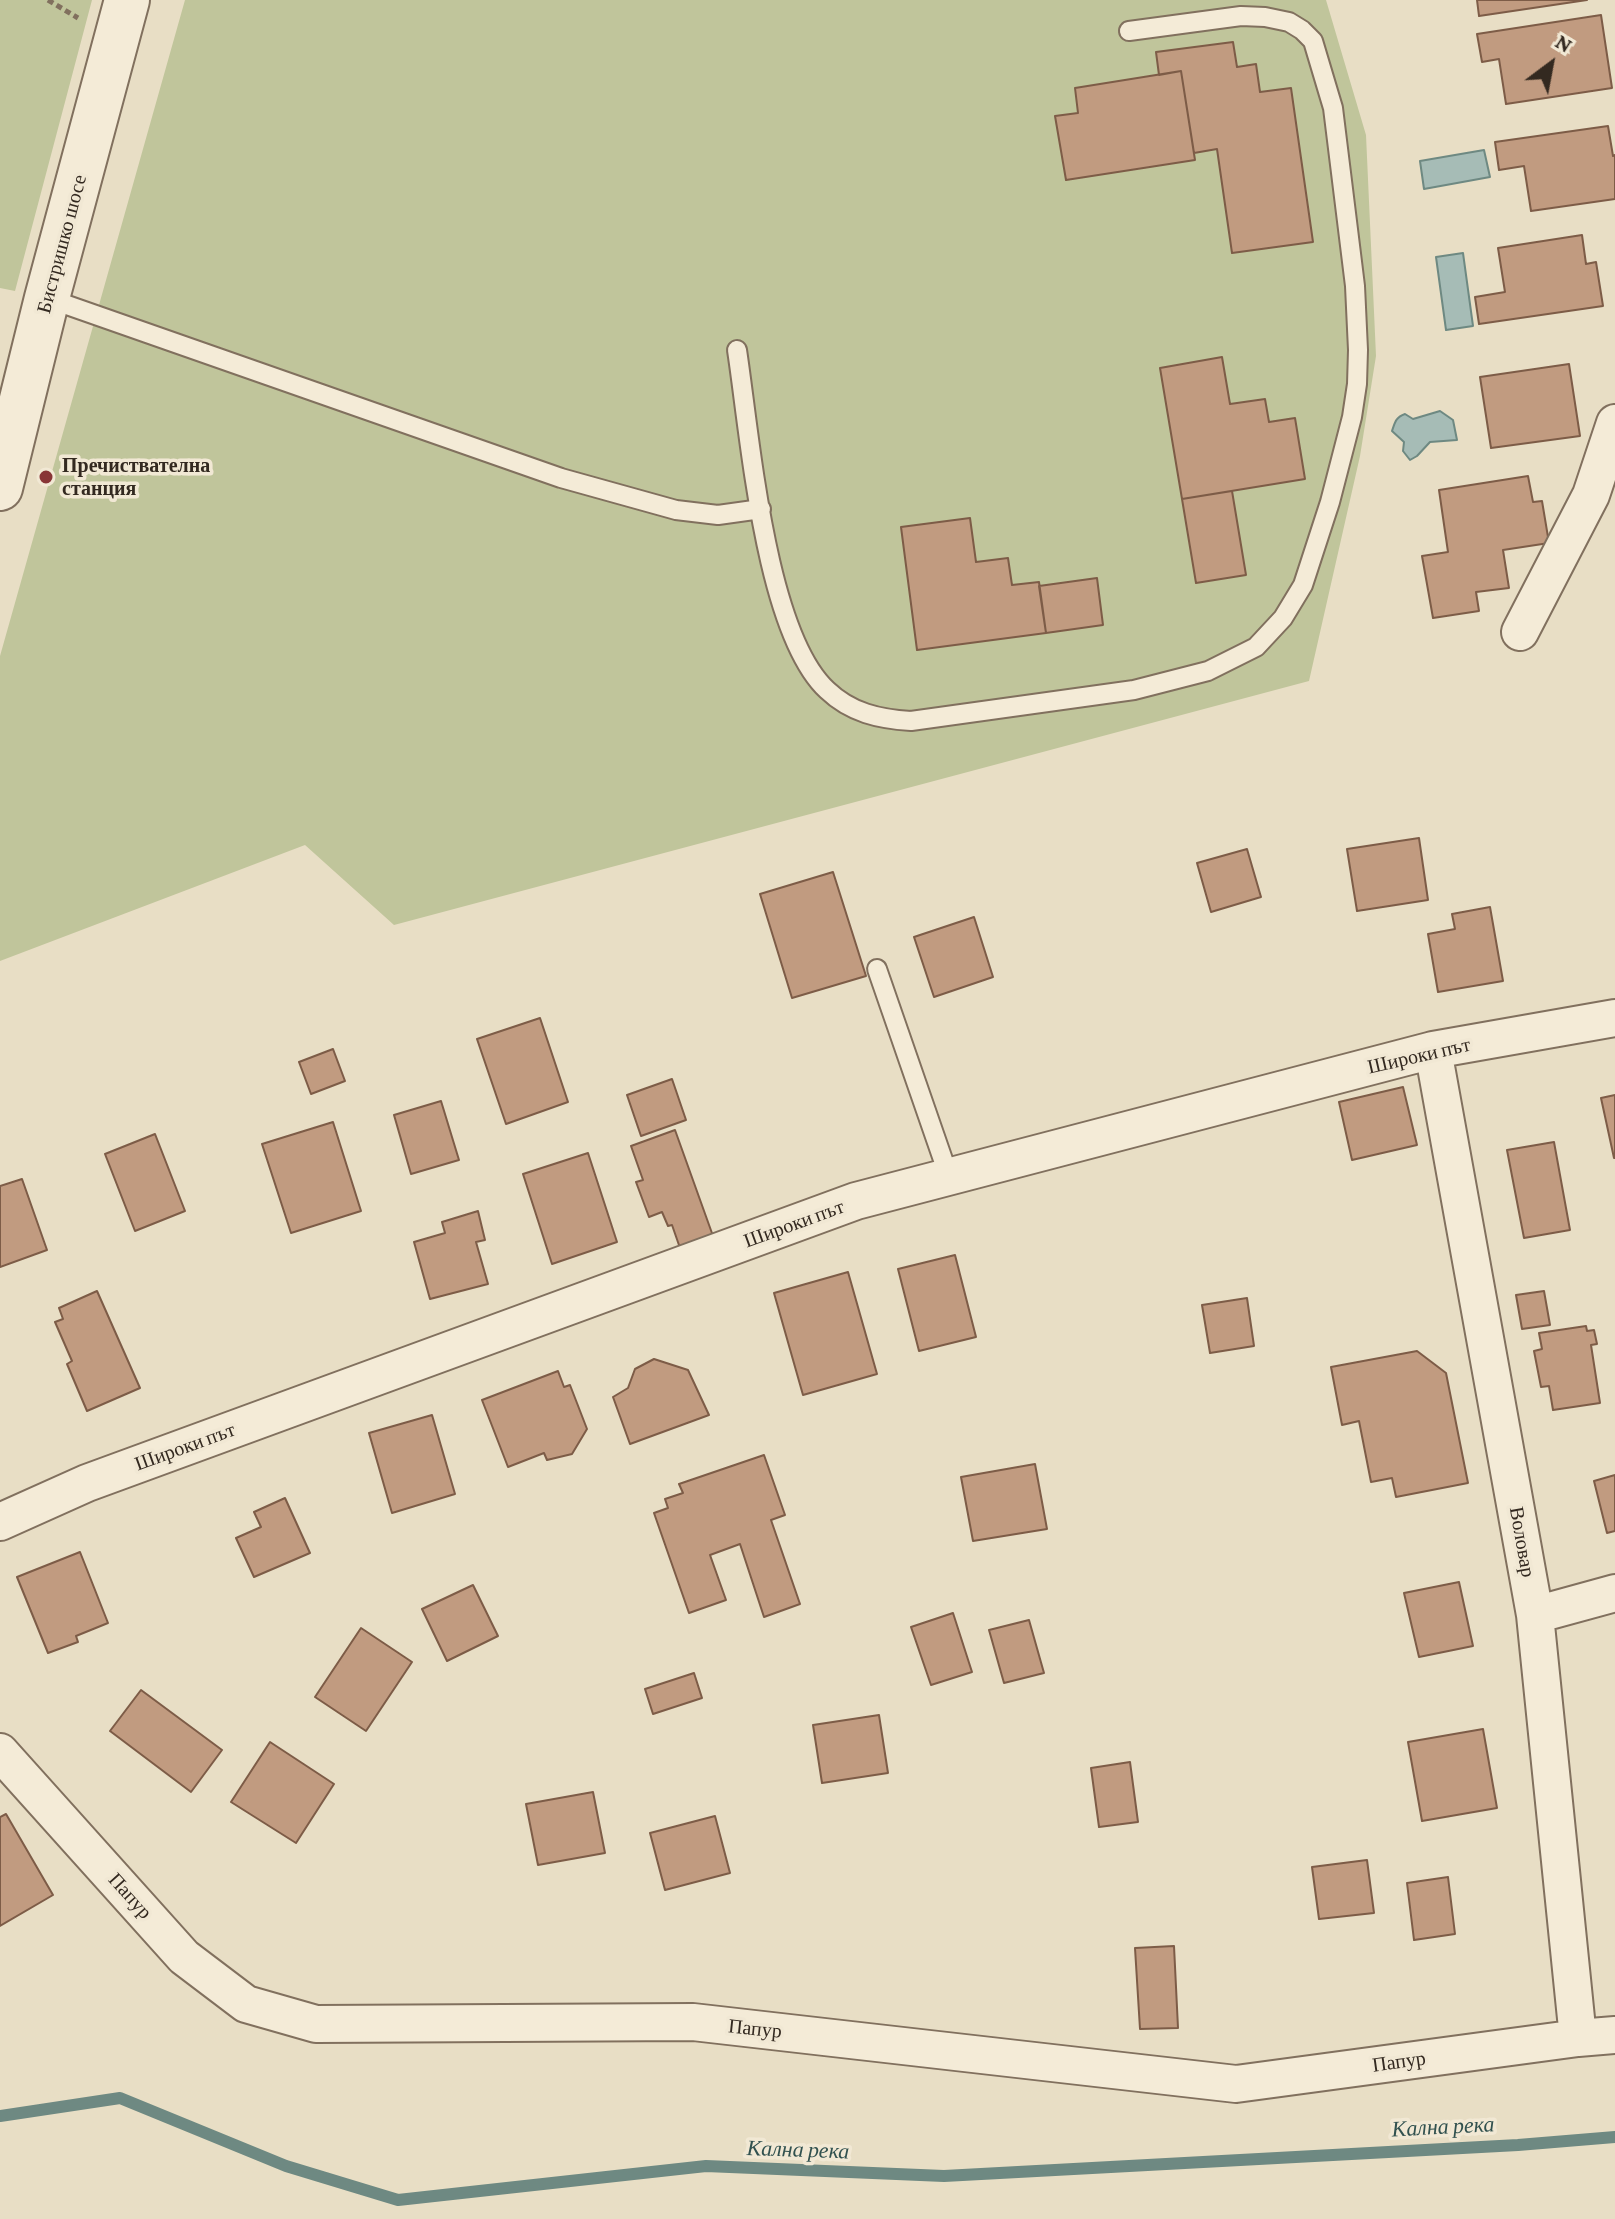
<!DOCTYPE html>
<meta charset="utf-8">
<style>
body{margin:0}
#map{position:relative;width:1615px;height:2219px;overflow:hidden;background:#e8dec5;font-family:"Crimson Pro",serif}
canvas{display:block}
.north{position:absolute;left:1511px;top:24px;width:80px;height:80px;-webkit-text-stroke:6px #f1e8d4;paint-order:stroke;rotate:32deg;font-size:22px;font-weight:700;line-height:32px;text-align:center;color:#332920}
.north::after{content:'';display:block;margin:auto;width:28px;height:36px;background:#332920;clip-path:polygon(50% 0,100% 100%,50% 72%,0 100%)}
</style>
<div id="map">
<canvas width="1615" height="2219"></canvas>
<div class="north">N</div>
</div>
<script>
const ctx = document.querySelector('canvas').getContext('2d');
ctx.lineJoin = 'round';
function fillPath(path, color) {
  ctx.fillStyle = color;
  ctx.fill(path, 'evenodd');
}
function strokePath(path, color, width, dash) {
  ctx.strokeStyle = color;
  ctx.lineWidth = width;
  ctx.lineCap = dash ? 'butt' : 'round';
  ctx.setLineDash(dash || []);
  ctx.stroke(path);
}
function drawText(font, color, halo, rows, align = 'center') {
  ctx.font = font + ' "Crimson Pro",serif';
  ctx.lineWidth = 7;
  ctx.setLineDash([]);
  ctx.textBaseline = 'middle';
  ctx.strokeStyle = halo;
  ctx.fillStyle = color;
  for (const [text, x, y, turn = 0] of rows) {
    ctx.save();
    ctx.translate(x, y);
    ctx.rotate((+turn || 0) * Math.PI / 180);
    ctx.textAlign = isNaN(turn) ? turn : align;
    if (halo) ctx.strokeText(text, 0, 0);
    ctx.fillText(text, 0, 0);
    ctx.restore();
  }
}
fillPath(new Path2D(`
 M0 0H92L15 291 0 288Z
 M185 0H1326L1366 135 1376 356 1360 456 1309 681 394 925 305 845 0 961V656Z`), '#c0c59b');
const water = new Path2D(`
 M1484 150 1490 177 1424 189 1420 161Z
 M1463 253 1473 326 1446 330 1436 257Z
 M1440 411 1453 420 1457 440 1430 442 1417 456 1410 460 1403 451 1404 442 1392 431C1395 422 1396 417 1405 414L1413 419Z`);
fillPath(water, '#a6bcb6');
strokePath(water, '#6e8982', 2);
strokePath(new Path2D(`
 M0 2116 120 2098 286 2166 398 2200 706 2166 944 2176 1518 2145 1615 2137`), '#6e8982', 12);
const building = new Path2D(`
 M1477 0H1587L1479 16Z
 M1601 15 1612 88 1506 104 1499 59 1482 62 1477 34Z
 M1233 42 1237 67 1256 64 1260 92 1291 88 1313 242 1232 253 1217 149 1194 153 1181 71 1159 75 1156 52Z
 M1181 71 1195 160 1066 180 1055 116 1078 113 1075 88Z
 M1608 126 1613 156 1615 155V199L1531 211 1524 166 1499 170 1495 142Z
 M1582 235 1586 264 1596 262 1603 306 1479 324 1475 297 1505 292 1498 248Z
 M1222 357 1230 404 1265 399 1269 422 1295 418 1305 479 1182 499 1160 368Z
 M1569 364 1580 436 1491 448 1480 377Z
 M1528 476 1533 502 1542 501 1549 543 1503 550 1509 588 1476 592 1479 611 1433 618 1422 556 1448 552 1439 490Z
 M1232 491 1246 575 1196 583 1182 499Z
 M970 518 976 562 1008 558 1012 585 1039 582 1046 633 917 650 901 527Z
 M1097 578 1103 625 1046 633 1039 586Z
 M1419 838 1428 900 1357 911 1347 849Z
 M1247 849 1261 897 1211 912 1197 863Z
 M833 872 866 976 792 998 760 894Z
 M1490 907 1503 981 1438 992 1428 934 1455 929 1452 914Z
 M974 917 993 977 934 997 914 937Z
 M540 1018 568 1102 506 1124 477 1039Z
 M333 1049 345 1081 311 1094 299 1062Z
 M672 1079 686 1120 641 1136 627 1095Z
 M1403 1087 1417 1145 1352 1160 1339 1102Z
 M1615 1095V1158H1614L1601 1098Z
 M441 1101 459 1160 411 1174 394 1115Z
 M333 1122 361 1211 291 1233 262 1144Z
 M675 1130 713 1236 680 1248 672 1225 668 1226 662 1212 649 1217 636 1182 643 1180 631 1146Z
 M155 1134 185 1211 135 1231 105 1154Z
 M1554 1142 1570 1230 1524 1238 1507 1150Z
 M588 1153 617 1242 552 1264 523 1174Z
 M22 1179 47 1250 0 1267V1186Z
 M478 1211 485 1240 476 1242 488 1284 430 1299 414 1242 445 1233 442 1222Z
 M955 1255 976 1337 919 1351 898 1269Z
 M848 1272 877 1374 803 1395 774 1293Z
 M97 1291 140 1388 87 1411 67 1364 72 1361 55 1322 63 1319 59 1308Z
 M1544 1291 1550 1325 1522 1329 1516 1295Z
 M1247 1298 1254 1346 1210 1353 1202 1305Z
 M1586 1326 1587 1331 1594 1330 1597 1344 1591 1345 1600 1403 1553 1410 1549 1386 1541 1387 1534 1351 1542 1349 1539 1333Z
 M1417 1351 1446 1373 1468 1483 1396 1497 1392 1478 1371 1482 1359 1421 1342 1425 1331 1367Z
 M654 1359 688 1370 709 1415 630 1444 613 1397 628 1388 635 1369Z
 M558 1371 564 1387 570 1385 587 1429 572 1454 547 1460 544 1453 508 1467 482 1400Z
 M432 1415 455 1494 392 1513 369 1433Z
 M764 1455 785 1515 771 1520 800 1604 764 1617 740 1544 710 1555 726 1600 689 1613 654 1513 668 1508 665 1499 683 1493 679 1484Z
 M1035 1464 1047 1529 973 1541 961 1477Z
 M1615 1475V1531L1607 1533 1594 1481Z
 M285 1498 310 1553 254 1577 236 1538 261 1527 254 1512Z
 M80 1552 108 1623 76 1636 78 1642 48 1653 17 1577Z
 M1459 1582 1473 1646 1419 1657 1404 1593Z
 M473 1585 498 1636 447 1661 422 1609Z
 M953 1613 972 1672 931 1685 911 1627Z
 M1029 1620 1044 1673 1004 1683 989 1630Z
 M361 1628 412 1662 366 1731 315 1697Z
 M694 1673 702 1698 653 1714 645 1689Z
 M141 1690 222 1750 191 1792 110 1731Z
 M879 1715 888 1773 822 1783 813 1725Z
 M1483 1729 1497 1808 1422 1821 1408 1742Z
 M270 1742 334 1784 296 1843 231 1802Z
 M1130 1762 1138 1822 1099 1827 1091 1768Z
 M593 1792 605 1853 538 1865 526 1804Z
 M6 1814 53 1895 0 1926V1817Z
 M715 1816 730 1873 665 1890 650 1833Z
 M1367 1860 1374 1913 1319 1919 1312 1867Z
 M1448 1877 1455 1934 1414 1940 1407 1883Z
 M1174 1946 1178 2028 1140 2029 1135 1948Z`);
fillPath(building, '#c19b80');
strokePath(building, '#7d5c47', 2);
const service = new Path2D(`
 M47 298 561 478 676 510 718 515 761 509
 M737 350C750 435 765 632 827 690 851 713 879 719 911 721L1134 690 1208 671 1256 647 1283 618 1303 585 1330 502 1352 417 1357 384 1358 350 1355 286 1333 108 1313 41 1302 30 1289 22 1265 17 1241 16 1129 31
 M877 969 949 1177`);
const minor = new Path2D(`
 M1520 632 1591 495 1615 423
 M1433 1050 1535 1615 1578 2038
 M0 1522 87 1483 856 1201 1433 1050 1615 1018
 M1535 1615 1615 1593
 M0 1752 184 1957 246 2004 316 2024 693 2022 1236 2084 1578 2038 1615 2035`);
const tertiary = new Path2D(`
 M0 488 47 298 127 0`);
strokePath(service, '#81705e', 22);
strokePath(minor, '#81705e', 40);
strokePath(tertiary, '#81705e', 48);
strokePath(new Path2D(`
 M48 0 78 18`), '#81705e', 5, [6, 4]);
strokePath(service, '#f4ebd7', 18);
strokePath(minor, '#f4ebd7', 36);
strokePath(tertiary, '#f4ebd7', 44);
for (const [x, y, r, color] of [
 [46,477,8,"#883536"]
]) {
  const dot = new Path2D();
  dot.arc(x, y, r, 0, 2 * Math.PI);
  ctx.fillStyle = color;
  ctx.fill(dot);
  strokePath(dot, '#f1e8d4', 3);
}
drawText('20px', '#332920', '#f1e8d4', [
 ["Бистришко шосе",62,244,-75],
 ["Широки път",1419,1056,-13],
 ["Широки път",794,1224,-20],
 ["Широки път",185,1447,-20],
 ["Воловар",1522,1542,80],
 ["Папур",130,1896,48],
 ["Папур",755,2029,6],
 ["Папур",1399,2062,-8]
]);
drawText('bold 20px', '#332920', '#f1e8d4', [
 ["Пречиствателна",62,466],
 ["станция",62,489]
], 'left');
drawText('italic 22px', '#31514f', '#f1e8d4', [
 ["Кална река",1443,2127,-3],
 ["Кална река",798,2150,2]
]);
</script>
